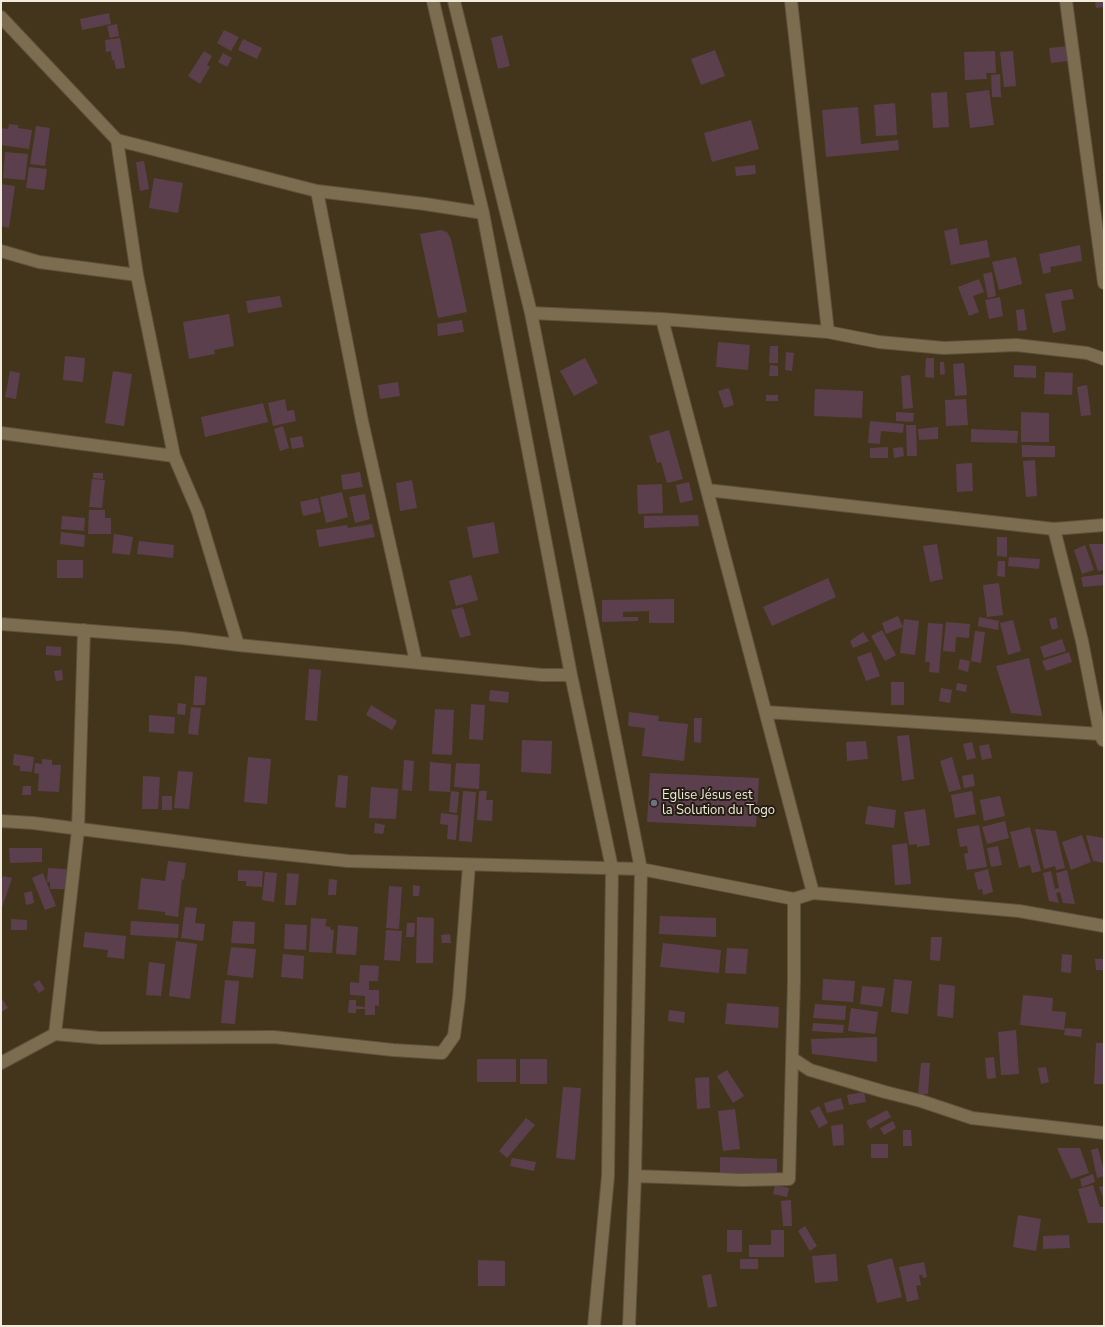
<!DOCTYPE html>
<meta charset="utf-8">
<style>
body{margin:0}
#map{position:relative;width:1105px;height:1327px;overflow:hidden;background:#43351c;font-family:"Nunito Sans",sans-serif}
canvas{display:block}
.frame{position:absolute;inset:0;border:2px solid #f2eadb;pointer-events:none}
</style>
<div id="map">
<canvas width="1105" height="1327"></canvas>
<div class="frame"></div>
</div>
<script>
const ctx = document.querySelector('canvas').getContext('2d');
ctx.lineJoin = 'round';
function fillPath(path, color) {
  ctx.fillStyle = color;
  ctx.fill(path, 'evenodd');
}
function strokePath(path, color, width, dash) {
  ctx.strokeStyle = color;
  ctx.lineWidth = width;
  ctx.lineCap = dash ? 'butt' : 'round';
  ctx.setLineDash(dash || []);
  ctx.stroke(path);
}
function drawText(font, color, halo, rows, align = 'center') {
  ctx.font = font + ' "Nunito Sans",sans-serif';
  ctx.lineWidth = 4;
  ctx.setLineDash([]);
  ctx.textBaseline = 'middle';
  ctx.strokeStyle = halo;
  ctx.fillStyle = color;
  for (const [text, x, y, turn = 0] of rows) {
    ctx.save();
    ctx.translate(x, y);
    ctx.rotate((+turn || 0) * Math.PI / 180);
    ctx.textAlign = isNaN(turn) ? turn : align;
    if (halo) ctx.strokeText(text, 0, 0);
    ctx.fillText(text, 0, 0);
    ctx.restore();
  }
}
fillPath(new Path2D(`
 M1095 1H1104V7L1096 8Z
 M109 13 111 24 82 30 80 19Z
 M117 24 119 36 110 38 107 26Z
 M224 30 239 37 231 51 217 43Z
 M502 35 510 66 498 69 491 38Z
 M120 38 125 68 116 69 114 60H112L111 51 106 52 105 40Z
 M243 39 262 48 257 59 238 50Z
 M1068 46 1069 61 1051 63 1049 48Z
 M715 50 725 76 701 85 691 59Z
 M204 51 212 56 207 65 210 67 200 84 188 76Z
 M995 51 996 73H986L987 79 965 80 964 52Z
 M1013 51 1016 86 1004 87 1000 52Z
 M223 53 232 58 227 67 218 62Z
 M1000 74 1001 97H992L991 75Z
 M989 90 994 125 970 128 966 93Z
 M947 92 949 127 933 128 931 93Z
 M895 103 897 135 876 136 874 105Z
 M858 107 861 144 898 140 899 150 826 157 822 110Z
 M751 120 759 149 712 162 704 133Z
 M9 124 18 125V128L32 130 29 149 1 145V128L8 129Z
 M36 126 50 128 45 166 30 164Z
 M5 152 28 154 25 180 3 178Z
 M144 161 149 189 140 191 136 162Z
 M755 165 756 174 736 176 735 167Z
 M29 167 47 169 44 190 26 188Z
 M154 178 183 183 178 213 149 208Z
 M1 184 15 186 9 228 1 226Z
 M957 228 960 245 987 240 990 257 951 265 944 231Z
 M441 230 447 232 451 239 467 312 438 318 420 234Z
 M1080 245 1082 261 1050 267 1051 272 1043 274 1039 254Z
 M1016 257 1022 284 999 290 992 262Z
 M992 272 996 296 988 298 983 274Z
 M979 279 984 292 973 296 979 312 969 316 958 287Z
 M1072 289 1074 299 1061 301 1066 330 1053 333 1045 294Z
 M280 296 282 307 248 313 246 301Z
 M1000 297 1003 316 989 319 985 300Z
 M1024 309 1027 330 1018 331 1016 310Z
 M229 314 234 346 214 350 215 354 189 359 183 322Z
 M462 320 464 332 438 336 437 324Z
 M718 342 750 345 748 370 716 367Z
 M770 346H778V363H769Z
 M786 352 794 353 792 371 785 370Z
 M65 356 85 358 83 382 63 380Z
 M585 358 598 383 574 396 560 371Z
 M926 358H934V378L925 377Z
 M940 362H944L945 374 940 375Z
 M964 363 967 395 955 396 953 364Z
 M770 365 778 366V376H769Z
 M1014 365 1036 366V378L1014 377Z
 M10 371 20 373 16 399 5 397Z
 M113 371 132 374 124 426 105 423Z
 M1045 372 1073 373 1072 395 1044 394Z
 M910 375 913 408 903 409 901 376Z
 M398 382 400 396 380 399 378 385Z
 M1087 385 1091 415 1081 416 1077 387Z
 M729 388 734 405 724 408 718 391Z
 M815 389 863 391 862 418 814 416Z
 M766 395H778V401H766Z
 M285 399 287 411 294 410 296 421 273 426 268 403Z
 M966 399 968 425 946 426 945 400Z
 M263 403 268 422 205 437 201 417Z
 M896 412 914 413 913 422 896 421Z
 M1021 412 1049 413V442H1021Z
 M870 421 904 424 903 433 881 431 880 444 868 443Z
 M906 425H916L917 456H907Z
 M283 426 289 448 280 451 274 429Z
 M938 427V439L919 440 918 429Z
 M971 429 1018 431 1017 443 971 442Z
 M669 430 683 479 667 483 661 462 657 463 649 436Z
 M302 436 304 447 292 449 290 438Z
 M1022 445 1055 446V457H1022Z
 M888 447V458H870V448Z
 M903 447 904 456 894 458 893 448Z
 M1035 460 1037 496 1026 497 1023 461Z
 M972 463 973 491 957 492 956 464Z
 M360 472 363 487 343 490 341 475Z
 M93 473H103V479L93 478Z
 M92 479 105 480 102 508 89 507Z
 M412 480 417 508 400 511 396 483Z
 M689 482 693 500 680 503 676 485Z
 M662 484 663 513 638 514 637 485Z
 M342 492 348 517 326 523 320 497Z
 M365 494 370 519 355 523 349 497Z
 M318 498 321 512 303 516 300 502Z
 M89 510H105V518H111V534H88Z
 M698 515 699 526 644 528V516Z
 M62 516 85 518 84 531 61 529Z
 M494 522 499 553 473 558 467 527Z
 M372 524 375 537 319 547 316 530 347 525 348 528Z
 M61 532 85 535 84 547 60 544Z
 M114 534 133 537 130 555 112 553Z
 M997 537H1007V557L997 556Z
 M139 541 174 545 173 558 137 554Z
 M937 544 943 579 930 582 923 546Z
 M1089 544H1104V570L1098 571Z
 M1085 545 1094 570 1082 574 1074 550Z
 M1009 557 1040 559 1039 569 1008 566Z
 M57 560H83V578H57Z
 M998 561H1005V577L997 576Z
 M1104 574V585L1083 587 1081 577Z
 M471 575 478 600 456 606 449 581Z
 M828 578 836 597 772 626 763 607Z
 M999 583 1003 615 987 617 983 585Z
 M674 599V623H649V611L623 612V617H638V621L602 622V600Z
 M463 607 471 635 460 638 451 610Z
 M898 616 903 627 886 634 882 623Z
 M979 617 999 621 998 630 978 626Z
 M1056 617 1058 628 1052 630 1049 619Z
 M904 619 919 621 915 655 900 653Z
 M1013 620 1021 651 1008 655 1000 623Z
 M946 622 970 624 969 638 956 637 955 652 943 651Z
 M928 623 943 624 939 673 929 672 930 662H925Z
 M882 630 896 655 885 661 871 636Z
 M975 631 985 632 981 663 971 661Z
 M863 632 869 641 853 648 850 641Z
 M1062 639 1066 651 1044 658 1040 647Z
 M46 646 61 647V656L46 655Z
 M871 652 880 676 866 681 857 657Z
 M1069 652 1072 662 1046 671 1042 661Z
 M1029 658 1042 716 1011 713 996 666Z
 M960 659 970 661 968 672 958 669Z
 M309 669 321 670 317 721 305 720Z
 M62 670 63 680 56 681 54 671Z
 M195 676 207 677 205 705H193Z
 M891 682H904V705H891Z
 M957 683 967 685 966 692 956 690Z
 M941 688 952 690 950 703 939 701Z
 M490 690 509 692 508 703 489 701Z
 M178 703 186 704 185 715 177 714Z
 M471 704 485 705 483 740 469 739Z
 M371 705 397 721 392 730 366 715Z
 M191 707 201 708 198 735 188 734Z
 M435 709 454 710 452 755 432 754Z
 M629 712 659 716 658 721 688 724 684 761 642 756 645 728 628 726Z
 M149 715 175 717 174 734 149 732Z
 M694 718H702L701 743 694 742Z
 M909 735 914 779 902 781 897 736Z
 M522 740 552 741 551 774 521 772Z
 M866 741 868 759 847 761 846 742Z
 M972 742 976 758 967 760 963 744Z
 M989 744 992 758 982 760 979 746Z
 M14 754 34 757 32 772 20 771V766L13 765Z
 M248 757 271 759 267 804 244 802Z
 M952 757 961 789 949 792 940 761Z
 M42 759 52 760V765H61L59 792 38 791 39 774 34 773 35 763 42 764Z
 M404 760 414 761 412 791 402 790Z
 M430 762 451 764 450 792 429 791Z
 M456 763 480 764 479 789 454 787Z
 M178 771 193 772 189 809 174 808Z
 M650 773 759 778 756 827 647 822Z
 M973 774 975 786 964 788 962 776Z
 M338 775 348 776 346 808 335 807Z
 M143 776 160 777 158 809H142Z
 M23 786H31V795H22Z
 M371 787 398 789 396 819 369 818Z
 M451 791 459 792 457 813 449 812Z
 M463 791 476 792 472 842 459 841Z
 M479 791H487L486 800H493L492 821 477 820Z
 M972 791 976 814 955 818 951 795Z
 M162 796H172V810H162Z
 M1000 796 1005 816 984 821 980 800Z
 M868 806 896 810 894 828 865 824Z
 M925 809 930 845 917 847V844L909 845 904 812Z
 M441 813 458 815 456 840 447 839 448 825 440 824Z
 M1005 821 1009 838 987 844 982 827Z
 M375 823 385 825 383 834 374 833Z
 M979 825 987 867 967 870 964 854 968 853 967 846 960 847 957 829Z
 M1030 827 1041 871 1032 873 1030 865 1019 868 1010 832Z
 M1035 829 1056 831 1065 868 1056 870 1055 866 1044 869Z
 M1082 835 1091 862 1071 870 1062 842Z
 M1086 835 1104 838V863L1093 861Z
 M907 843 911 884 895 885 892 845Z
 M998 846 1002 865 991 867 987 848Z
 M9 848H42V862L10 863Z
 M168 861 186 863 184 880 182 879 178 917 165 915V912L138 909 141 878 165 881Z
 M48 868 66 869V889H50V882H47Z
 M988 869 993 892 983 895 982 889 978 890 974 873Z
 M238 870 263 871 262 887 246 886V881H238Z
 M1067 870 1075 904 1063 903 1060 892 1056 893 1059 903 1049 901 1043 873 1051 871 1055 889 1059 888 1056 873Z
 M265 872 277 873 274 902 262 900Z
 M43 873 56 906 45 910 32 878Z
 M287 873 299 874 296 905H285Z
 M3 876 12 878 1 911V882Z
 M329 879 337 880 336 895H328Z
 M413 885 420 886 419 896H413Z
 M389 886 402 887 399 929 386 928Z
 M32 891 34 903 26 905 24 893Z
 M185 907 197 908 195 923 205 924 203 941 181 938Z
 M660 916 716 918V937L659 934Z
 M417 917 434 918 433 963H416Z
 M311 918 327 919 325 926 330 927 331 930H334L332 953 309 952Z
 M11 919 27 920V930H11Z
 M131 921 179 924 178 938 130 935Z
 M233 921 255 922 254 944 231 943Z
 M407 923H415L414 937H406Z
 M285 924 307 925 306 950 284 949Z
 M338 925 358 927 356 955 336 954Z
 M386 930 402 931 400 961 384 960Z
 M85 932 126 936 124 959 107 957 108 950 83 947Z
 M450 934 451 943H442L441 935Z
 M931 937H942L940 961 930 960Z
 M176 941 197 944 190 999 169 996Z
 M663 943 721 950 719 973 660 967Z
 M231 947 256 949 253 978 227 975Z
 M727 948 748 949 746 974 725 973Z
 M283 954 304 956 303 979 281 977Z
 M1062 954 1072 955 1071 973 1061 972Z
 M1095 959H1104V970H1096Z
 M149 962 165 964 161 996 146 995Z
 M360 965 379 966 378 981H369V990H379V1006L375 1005V1015H365V1009H356V1013H348L349 1000H356V1006L365 1007V996L350 995V982L359 983Z
 M823 979 855 981 853 1002 822 1000Z
 M894 979 912 981 908 1014 891 1012Z
 M39 980 45 989 39 993 33 984Z
 M225 980 239 981 235 1024 221 1023Z
 M939 984 955 986 953 1018 937 1016Z
 M862 986 885 988 882 1007 860 1004Z
 M1023 995 1053 998 1052 1011 1066 1012 1064 1030 1020 1025Z
 M1 997 8 1008 1 1012Z
 M727 1003 779 1007 778 1028 725 1024Z
 M815 1004 846 1006 845 1020 813 1018Z
 M851 1008 878 1012 875 1034 848 1031Z
 M669 1010 685 1012 684 1023 668 1021Z
 M813 1023 844 1025 843 1033 812 1031Z
 M1065 1028 1082 1029 1081 1037 1064 1035Z
 M1016 1030 1019 1074 1001 1075 998 1032Z
 M877 1037V1062L812 1054 811 1039Z
 M1096 1043H1104V1084H1094Z
 M994 1057 996 1078 987 1079 985 1058Z
 M477 1059H516V1082H477Z
 M520 1059H547V1084H520Z
 M921 1063H930L928 1094H918Z
 M1046 1067 1049 1082 1041 1084 1038 1068Z
 M727 1070 744 1096 733 1103 717 1076Z
 M709 1077 710 1108 697 1109 695 1078Z
 M563 1087 581 1088 575 1160 556 1158Z
 M864 1092 866 1102 849 1105 847 1095Z
 M841 1098 844 1109 827 1113 824 1103Z
 M819 1106 828 1123 819 1128 810 1111Z
 M735 1109 740 1149 723 1151 718 1111Z
 M887 1110 891 1117 870 1129 866 1121Z
 M526 1118 535 1125 507 1158 499 1151Z
 M893 1121 896 1128 884 1135 880 1128Z
 M843 1124 844 1145 833 1146 831 1126Z
 M903 1130H911L912 1146H903Z
 M871 1144H888V1158H871Z
 M1057 1148H1080L1089 1173 1071 1179Z
 M1098 1148 1104 1171V1176L1097 1178 1091 1150Z
 M720 1157 777 1159V1175L720 1173Z
 M512 1158 536 1162 534 1171 510 1166Z
 M1093 1174 1095 1182 1082 1187 1080 1179Z
 M775 1185 789 1188 787 1197 773 1194Z
 M1093 1185 1100 1207H1104V1223H1088L1078 1189Z
 M1104 1186V1200L1099 1187Z
 M791 1200 792 1226H783L781 1201Z
 M1018 1215 1041 1219 1036 1251 1013 1247Z
 M805 1226 817 1246 810 1251 798 1231Z
 M727 1230H742V1252H727Z
 M771 1230H784V1257H749V1245H771Z
 M1069 1235 1070 1248 1043 1249V1236Z
 M836 1254 838 1281 815 1283 812 1256Z
 M892 1258 902 1297 877 1303 867 1265Z
 M740 1259H758V1269H740Z
 M478 1260 505 1261V1286H478Z
 M924 1262 927 1277 923 1278 922 1275H919L921 1285 916 1286 919 1299 907 1302 899 1267Z
 M711 1274 717 1306 708 1308 702 1276Z`), '#5c3f4c');
const street = new Path2D(`
 M433 1 483 213 571 675 612 868 608 1176 594 1326
 M454 1 531 313 641 869 635 1176 629 1326
 M791 1 828 332
 M1066 1 1104 283
 M1 17 117 140 317 191 425 204 483 213
 M117 140 137 275 174 456 198 512 238 645
 M317 191 362 421 416 662
 M1 251 39 262 137 275
 M531 313 662 319 828 332 879 342 944 348 1016 345 1087 353 1104 359
 M662 319 813 893
 M1 433 174 456
 M707 490 1054 529 1104 525
 M1054 529 1082 641 1100 734 1103 740
 M1 624 182 638 238 645 542 675H571
 M766 712 1100 734
 M1 821 33 823 245 850 348 861 641 869 794 899 813 893 1019 911 1104 926
 M55 1034 78 830 84 630
 M793 1059 810 1070 885 1092 921 1101 972 1118 1104 1133
 M1 1063 55 1034 100 1038 274 1037 393 1050 442 1053 454 1036 459 997 469 865
 M635 1176 742 1180 789 1179 794 980V899`);
strokePath(street, '#5d523b', 14);
strokePath(street, '#7c6d51', 12);
for (const [x, y, r, color] of [
 [654,803,4,"#6b7280"]
]) {
  const dot = new Path2D();
  dot.arc(x, y, r, 0, 2 * Math.PI);
  ctx.fillStyle = color;
  ctx.fill(dot);
  strokePath(dot, '#241e13', 1.5);
}
drawText('13px', '#f2eadb', '#241e13', [
 ["Eglise Jésus est",662,796],
 ["la Solution du Togo",662,811]
], 'left');
</script>
